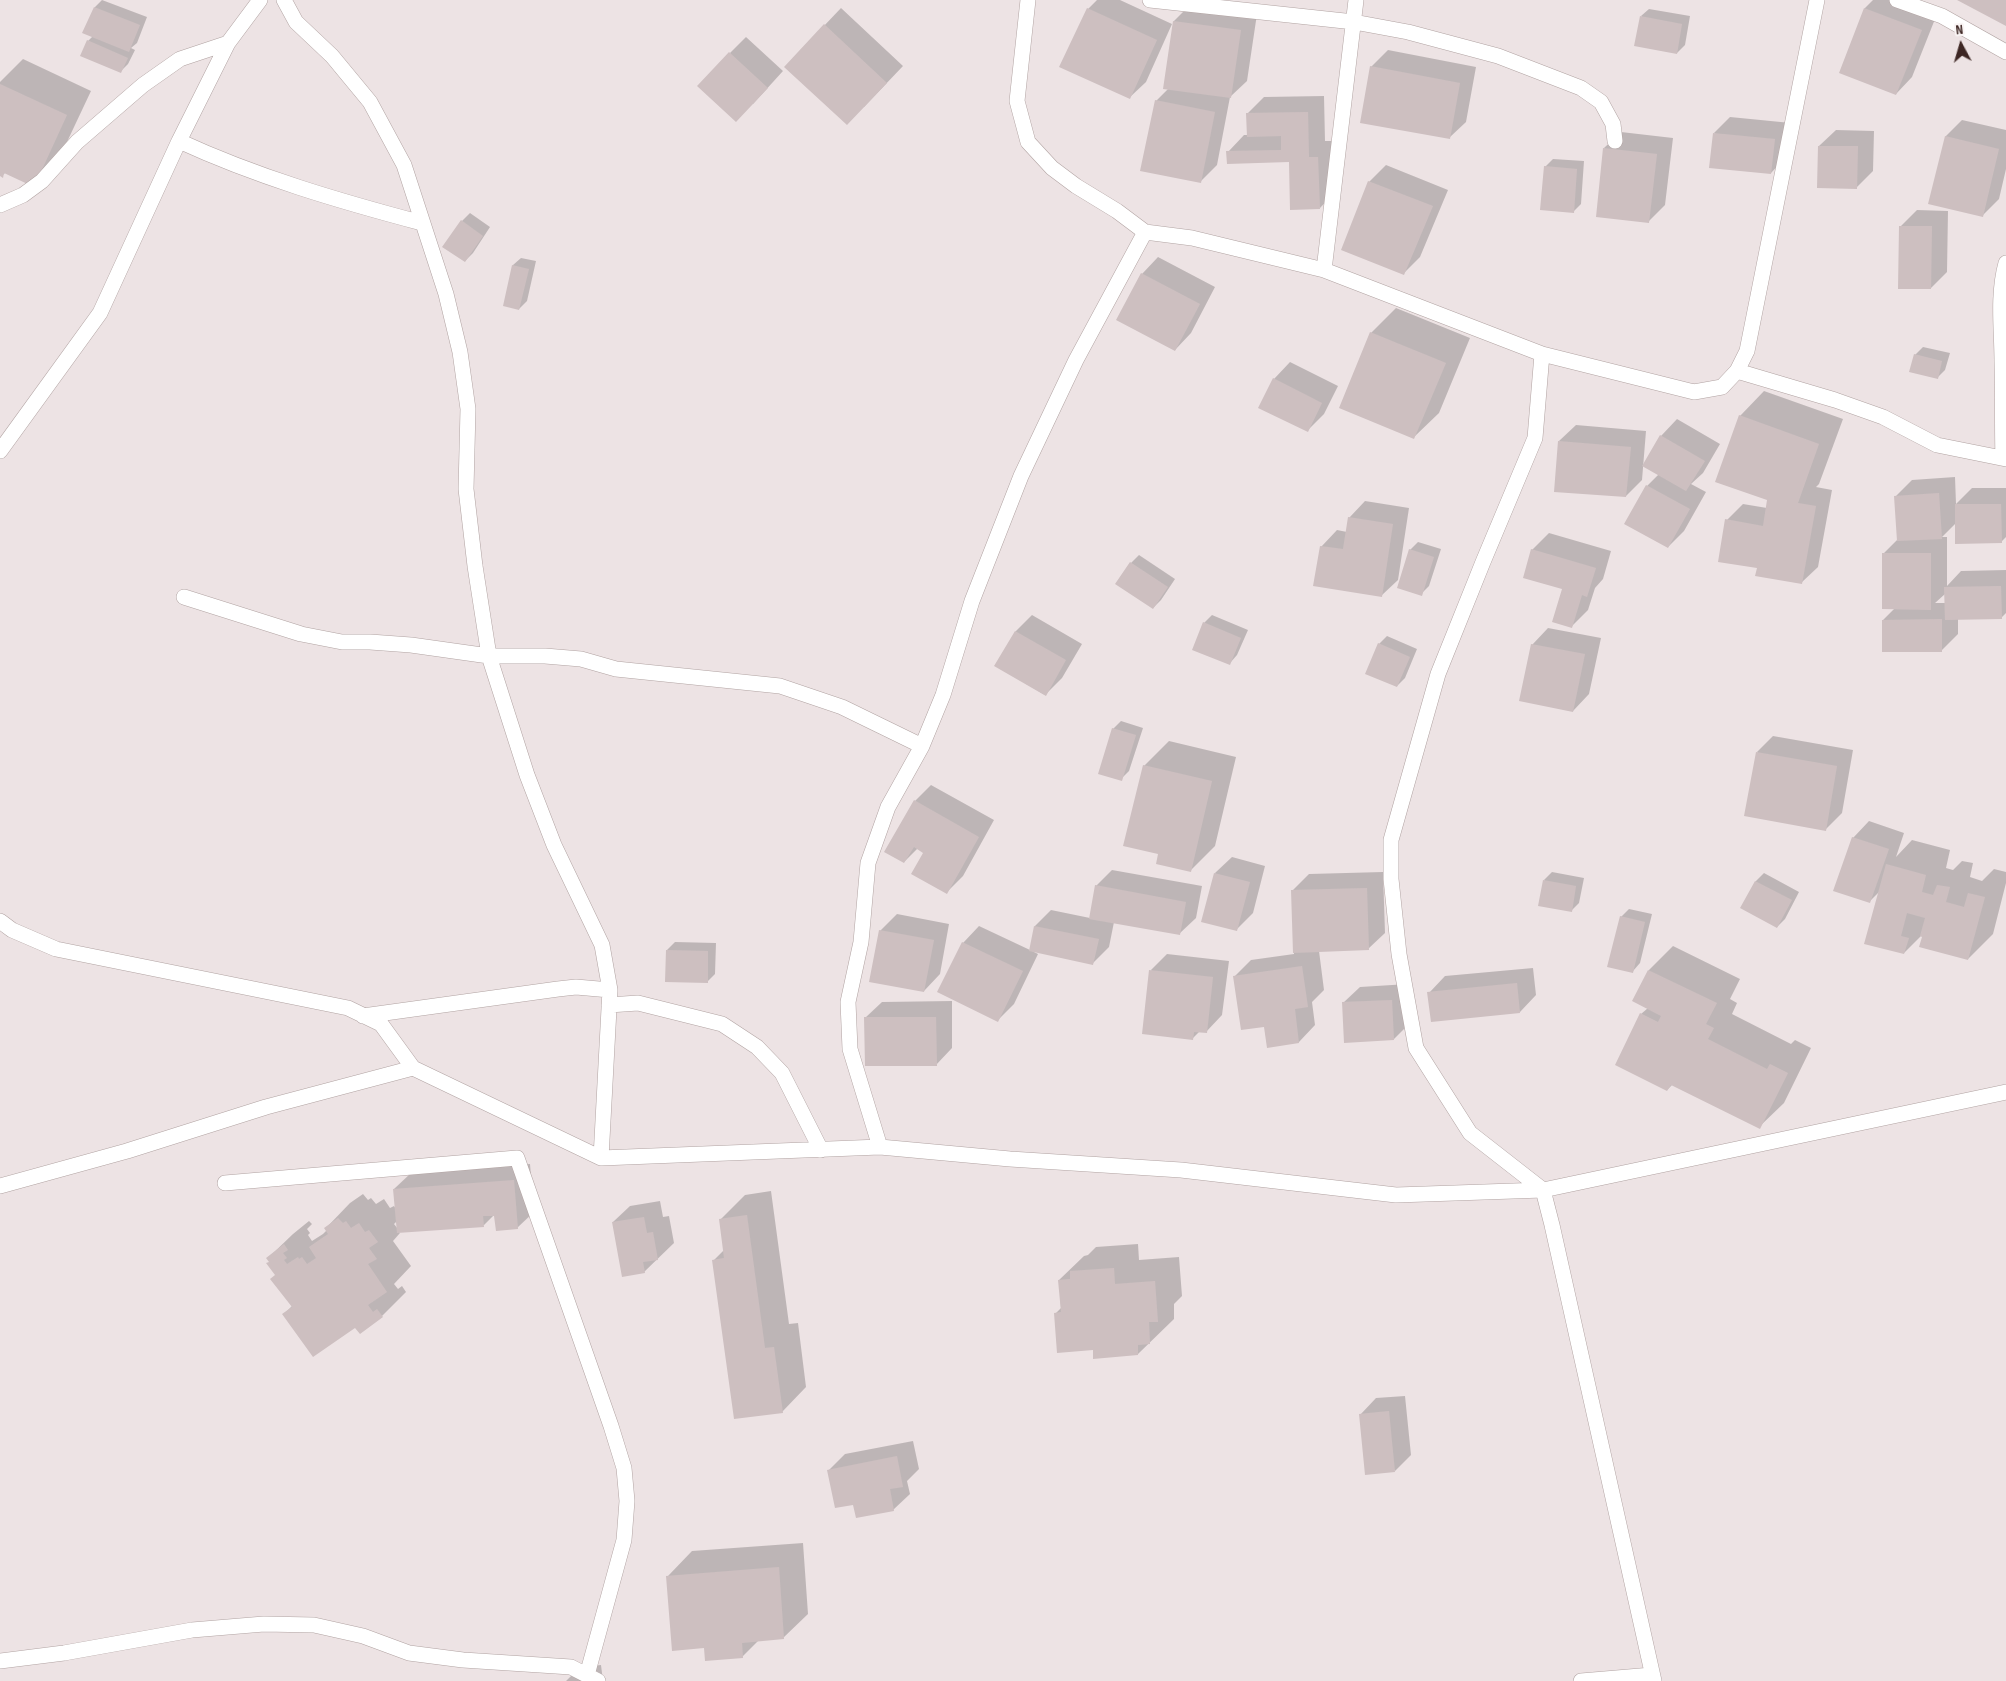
<!DOCTYPE html>
<style>
body{margin:0}
#map{position:relative;width:2006px;height:1681px;overflow:hidden;background:#ede3e4;font-family:"Sofia Sans Condensed",sans-serif}
canvas{display:block}
.north{position:absolute;left:1936px;top:20px;width:50px;height:50px;-webkit-text-stroke:4px #f9f4f4;paint-order:stroke;rotate:354deg;font-size:14px;font-weight:700;line-height:20px;text-align:center;color:#3d2623}
.north::after{content:'';display:block;margin:auto;width:18px;height:22px;background:#3d2623;clip-path:polygon(50% 0,100% 100%,50% 72%,0 100%)}
</style>
<div id="map">
<canvas width="2006" height="1681"></canvas>
<div class="north">N</div>
</div>
<script>
const ctx = document.querySelector('canvas').getContext('2d');
ctx.lineJoin = 'round';
function fillPath(path, color) {
  ctx.fillStyle = color;
  ctx.fill(path, 'evenodd');
}
function strokePath(path, color, width, dash) {
  ctx.strokeStyle = color;
  ctx.lineWidth = width;
  ctx.lineCap = dash ? 'butt' : 'round';
  ctx.setLineDash(dash || []);
  ctx.stroke(path);
}
fillPath(new Path2D(`
 M102 0 147 17 137 43 131 48 135 50 128 64 120 72 88 41 93 36 95 7Z
 M1097 0H1120L1172 24 1146 82 1129 98 1088 9Z
 M1873 0H1902L1937 14 1912 77 1896 94 1840 72 1865 8Z
 M1190 5 1257 14 1247 81 1230 97 1217 165 1201 181 1156 101 1168 89 1174 21Z
 M841 8 903 66 864 107 785 67Z
 M1649 9 1690 16 1685 45 1677 53 1641 16Z
 M746 37 783 71 753 104 730 53Z
 M1388 50 1476 67 1466 122 1449 138 1371 67Z
 M23 59 91 91 58 161 34 186 6 172 2 176 0 175V82Z
 M1324 96 1325 141H1334L1336 191 1320 208 1290 161 1228 152 1244 135H1249L1247 114 1264 97Z
 M1730 117 1791 123 1787 156 1771 173 1714 133Z
 M1962 120 2006 130V169L1999 199 1982 216 1930 203 1946 136Z
 M1836 130 1874 131 1873 171 1857 187 1819 146Z
 M1621 132 1673 138 1665 205 1649 221 1604 148Z
 M1553 159 1584 161 1581 204 1573 212 1545 167Z
 M1386 165 1448 190 1420 257 1404 273 1369 182Z
 M1917 210 1948 211 1947 272 1931 288 1900 227Z
 M470 213 490 227 473 253 465 261 462 221Z
 M1158 257 1215 287 1191 333 1175 350 1142 274Z
 M521 258 536 261 527 301 519 309 513 265Z
 M1396 308 1470 338 1439 413 1414 437 1371 333Z
 M1923 347 1950 353 1945 370 1937 378 1915 355Z
 M1290 362 1338 386 1324 414 1307 431 1274 379Z
 M1764 391 1843 419 1819 484 1816 487 1832 490 1818 567 1801 583 1758 567 1727 520 1743 504 1767 508 1769 500 1740 416Z
 M1677 419 1720 444 1703 473 1691 484 1706 492 1684 531 1668 547 1647 486 1659 474 1661 436Z
 M1576 425 1646 431 1642 480 1626 496 1559 441Z
 M1955 477 1956 504 1972 488H2006V537L2001 542 1956 523 1942 537H1947V586L1961 571 2006 570V613L2001 618H1958V634L1941 651 1883 620 1895 608 1884 553 1898 539 1895 497 1912 480ZM1945 594V603H1935Z
 M1365 501 1409 508 1398 580 1381 596 1321 547 1337 530 1347 532 1349 518Z
 M1549 533 1611 551 1603 579 1595 588 1588 610 1571 627 1564 589 1532 550Z
 M1418 542 1441 549 1429 586 1421 594 1410 550Z
 M1139 555 1175 579 1161 600 1153 608 1117 584 1131 563Z
 M1032 615 1082 644 1062 678 1045 695 996 666 1016 631Z
 M1212 615 1248 630 1237 655 1230 663 1204 623Z
 M1548 628 1601 638 1589 694 1573 711 1532 645Z
 M1387 636 1417 649 1405 678 1397 686 1379 644Z
 M1121 721 1143 728 1129 771 1121 779 1113 729Z
 M1773 736 1853 750 1842 813 1825 830 1757 752Z
 M1169 741 1236 757 1215 846 1190 871 1144 766Z
 M931 785 994 820 963 876 946 893 925 852 918 848 904 862 915 801Z
 M1869 821 1904 833 1896 857 1912 840 1950 850 1946 868 1953 870 1962 861 1973 863 1970 877 1982 881 1994 869 2006 872V883L1993 934 1968 959 1925 932 1904 953 1880 891 1869 902 1853 838Z
 M1232 857 1265 866 1253 913 1237 929 1215 873Z
 M1112 870 1202 886 1196 918 1179 934 1114 922 1109 947 1093 963 1032 951 1038 954 1014 1004 998 1020 963 943 979 926 1030 950 1035 926 1051 910 1090 918 1096 886Z
 M1383 872 1385 933 1368 949 1319 951 1324 990 1312 1002 1315 1025 1299 1042 1268 1047 1265 1026 1234 977 1251 960 1294 954 1293 890 1309 874Z
 M1552 872 1584 878 1579 903 1571 911 1544 880Z
 M1764 873 1799 892 1785 919 1777 927 1742 908 1756 881Z
 M1629 909 1652 914 1640 963 1633 971 1621 917Z
 M897 914 949 924 940 974 924 991 880 931Z
 M675 942 716 943 715 974 707 982 667 950Z
 M1673 946 1740 979 1730 999 1737 1003 1732 1014 1791 1044 1795 1040 1811 1048 1784 1103 1759 1127 1673 1084 1667 1090 1641 1014 1648 1008 1649 970Z
 M1167 954 1229 961 1222 1015 1206 1032 1200 1031 1192 1039 1151 970Z
 M1533 968 1536 995 1520 1012 1429 993 1445 976Z
 M1408 984 1410 1023 1394 1039 1343 1003 1360 987Z
 M952 1001V1048L936 1065 865 1018 882 1002Z
 M530 1164 534 1212 517 1228 495 1214 484 1225 399 1232 400 1233 393 1241 411 1266 394 1284 398 1289 402 1286 406 1292 382 1316 356 1326 284 1314 292 1306 268 1258 293 1234 309 1221 312 1224 307 1229 310 1233 308 1235 312 1241 323 1234 327 1230 326 1228 350 1203 363 1194 368 1200 371 1198 376 1204 384 1199 390 1208 394 1206 396 1209 394 1189 411 1173ZM397 1221 398 1229 394 1224Z
 M771 1191 789 1324 798 1323 806 1387 782 1412 714 1260 724 1250 720 1220 745 1195Z
 M660 1201 663 1217 669 1216 674 1243 644 1272 613 1222 630 1206Z
 M1138 1244 1139 1260 1179 1257 1182 1296 1174 1304V1319L1138 1354 1094 1349 1056 1313 1061 1308 1059 1280 1084 1256 1088 1255 1096 1247Z
 M1405 1396 1411 1455 1395 1471 1360 1415 1376 1398Z
 M913 1441 919 1469 907 1481 910 1494 893 1510 829 1470 845 1454Z
 M803 1543 808 1614 783 1638 759 1640 742 1657 705 1647 668 1576 692 1551Z
 M601 1665 603 1681H566L580 1667Z`), '#0003');
fillPath(new Path2D(`
 M1957 0H2006V26Z
 M94 7 140 25 129 52 82 33Z
 M1087 8 1157 40 1130 99 1059 67Z
 M1864 8 1922 30 1896 95 1839 73Z
 M1640 16 1682 24 1677 54 1634 46Z
 M1173 21 1241 30 1231 98 1163 89Z
 M824 24 887 83 847 125 784 67Z
 M87 40 128 58 121 73 80 56Z
 M729 52 768 88 736 122 697 86Z
 M1370 66 1460 83 1450 139 1360 123Z
 M0 84 67 115 34 187 4 173 3 178 0 176Z
 M1155 100 1215 112 1201 183 1140 171Z
 M1308 112 1309 157H1318L1320 209 1290 210 1289 162 1227 164 1226 151 1281 150V136L1247 137 1246 113Z
 M1713 133 1775 139 1771 174 1709 168Z
 M1945 136 1999 149 1983 217 1928 204Z
 M1818 146H1858L1857 189 1817 188Z
 M1603 148 1657 154 1649 223 1596 217Z
 M1544 166 1577 169 1574 213 1540 210Z
 M1368 181 1433 206 1404 275 1341 250Z
 M461 220 483 236 465 262 442 247Z
 M1899 226H1932L1931 289H1898Z
 M512 265 529 269 519 310 503 306Z
 M1141 273 1200 304 1175 351 1116 320Z
 M1370 332 1446 363 1414 439 1339 408Z
 M1914 354 1942 361 1938 379 1909 372Z
 M1273 378 1322 403 1308 432 1258 408Z
 M1739 415 1819 444 1798 503 1816 506 1802 584 1755 576 1757 568 1718 562 1725 519 1763 526 1767 500 1715 482Z
 M1660 435 1705 461 1686 491 1642 466Z
 M1558 441 1631 447 1626 497 1554 492Z
 M1646 485 1690 509 1668 548 1624 524Z
 M1939 493 1942 539 1897 541 1894 496Z
 M1955 504H2001L2002 543 1955 544Z
 M1348 517 1393 524 1382 597 1313 586 1320 546 1343 549Z
 M1409 549 1434 557 1422 596 1397 588Z
 M1531 549 1596 568 1587 597 1582 595 1572 628 1552 622 1562 589 1523 578Z
 M1882 553H1931V610L1882 609Z
 M1130 562 1168 587 1153 609 1115 584Z
 M2001 586 2002 619 1945 620 1944 587Z
 M1942 619V652H1882V620Z
 M1203 622 1241 638 1230 665 1192 650Z
 M1015 631 1066 660 1046 696 994 666Z
 M1378 643 1410 657 1397 687 1365 674Z
 M1531 644 1585 654 1573 712 1519 701Z
 M1112 728 1136 735 1122 781 1098 774Z
 M1756 752 1837 766 1826 831 1744 816Z
 M1143 765 1212 781 1191 872 1156 864 1158 854 1123 846Z
 M914 800 979 837 947 894 911 874 923 853 914 847 904 863 884 852Z
 M1852 837 1889 849 1870 903 1833 891Z
 M1886 864 1926 875 1922 892 1933 895 1937 885 1950 887 1946 902 1964 907 1968 893 1985 897 1968 960 1919 947 1922 937 1920 936 1925 918 1907 913 1901 936 1909 938 1904 954 1864 944Z
 M1214 873 1250 882 1237 931 1201 922Z
 M1543 880 1576 886 1572 912 1538 906Z
 M1755 881 1792 900 1777 928 1740 908Z
 M1095 885 1186 902 1180 935 1089 919Z
 M1367 888 1369 950 1293 953 1291 890Z
 M1620 916 1645 922 1633 973 1607 967Z
 M1034 926 1099 939 1093 965 1029 951Z
 M879 930 934 940 924 992 869 982Z
 M962 942 1023 971 998 1022 937 992Z
 M666 950 708 951V983L665 982Z
 M1302 966 1308 1007 1295 1009 1299 1043 1267 1048 1264 1027 1241 1030 1233 976Z
 M1149 970 1213 977 1207 1033 1194 1032 1193 1040 1142 1034Z
 M1648 970 1717 1003 1706 1024 1714 1028 1708 1039 1767 1069 1770 1064 1788 1073 1760 1129 1671 1085 1667 1091 1615 1065 1640 1013 1658 1022 1661 1016 1632 1001Z
 M1517 983 1520 1013 1431 1022 1427 992Z
 M1392 1000 1394 1040 1344 1043 1342 1002Z
 M864 1017H936L937 1066H865Z
 M514 1180 518 1229 496 1231 494 1216H483L484 1227 397 1233 393 1189Z
 M747 1215 765 1348 774 1347 783 1413 734 1419 712 1260 724 1258 719 1219Z
 M644 1217 647 1233 653 1232 658 1260 643 1262 645 1273 622 1277 612 1222Z
 M338 1218 343 1223 346 1221 351 1228 359 1223 365 1232 369 1230 378 1242 369 1248 377 1259 368 1264 387 1292 368 1305 373 1312 377 1309 383 1317 360 1334 355 1328 313 1357 282 1314 292 1307 270 1279 275 1275 266 1263 269 1262 266 1258 284 1244 288 1250 283 1253 287 1258 284 1260 287 1264 298 1257 299 1259 302 1257 307 1264 316 1258 309 1247 328 1234 324 1228Z
 M1114 1268 1115 1284 1155 1281 1158 1322H1149L1150 1344 1138 1345V1355L1093 1359V1350L1057 1353 1054 1313 1061 1312 1058 1280 1070 1279V1271Z
 M1389 1411 1395 1472 1365 1475 1359 1414Z
 M897 1456 903 1487 890 1489 894 1511 856 1518 853 1505 835 1508 827 1470Z
 M779 1567 784 1639 742 1643 743 1658 705 1661 704 1648 672 1651 666 1576Z`), '#cdbfc0');
const minor = new Path2D(`
 M284 0 296 22 332 56 370 102 404 165 446 294 460 352 468 409 466 489 475 566 489 656 527 775 554 845 602 945 610 990 601 1158
 M1028 0 1017 101 1028 142 1052 168 1076 186 1117 211 1145 232 1192 238 1324 270 1542 354 1694 392 1722 387 1737 371 1747 351 1817 0
 M1150 0 1354 22 1408 32 1498 56 1581 88 1601 102 1613 124 1615 141
 M1897 0 1942 16 2006 52
 M179 141C257 177 339 201 422 223
 M0 205 23 195 42 181 77 142 143 85 180 59 228 43
 M1324 270 1356 0
 M1542 354 1535 438 1483 562 1438 674 1391 840V879L1399 954 1416 1048 1470 1133 1543 1190 1552 1225 1654 1681
 M1737 371 1835 400 1883 417 1937 445 2006 459
 M0 451 100 313 179 141 228 43 260 0
 M2003 458C2002 426 2003 394 2002 362 2002 329 1997 296 2006 263
 M184 597 301 634 342 642H370L411 645 489 656H545L581 659 616 669 780 686 842 707 922 746
 M0 921 12 930 56 949 348 1008 381 1024 413 1068
 M609 1005 638 1003 722 1024 757 1047 782 1073 821 1150
 M363 1016 558 989 576 987 610 990
 M880 1147 850 1049 848 1002 861 942 868 863 888 807 922 746 943 695 972 601 1021 476 1076 360 1145 232
 M225 1183 517 1158 611 1426 624 1468 627 1501 624 1540 587 1675
 M0 1186 127 1151 266 1107 413 1068 601 1158 880 1147 1010 1159 1181 1170 1396 1195 1543 1190 2006 1092
 M0 1661 64 1653 192 1630 264 1624 314 1625 363 1636 409 1653 463 1660 571 1667 598 1681
 M1581 1681 1652 1675`);
strokePath(minor, '#b1a3a2', 16);
strokePath(minor, '#fff', 15);
</script>
